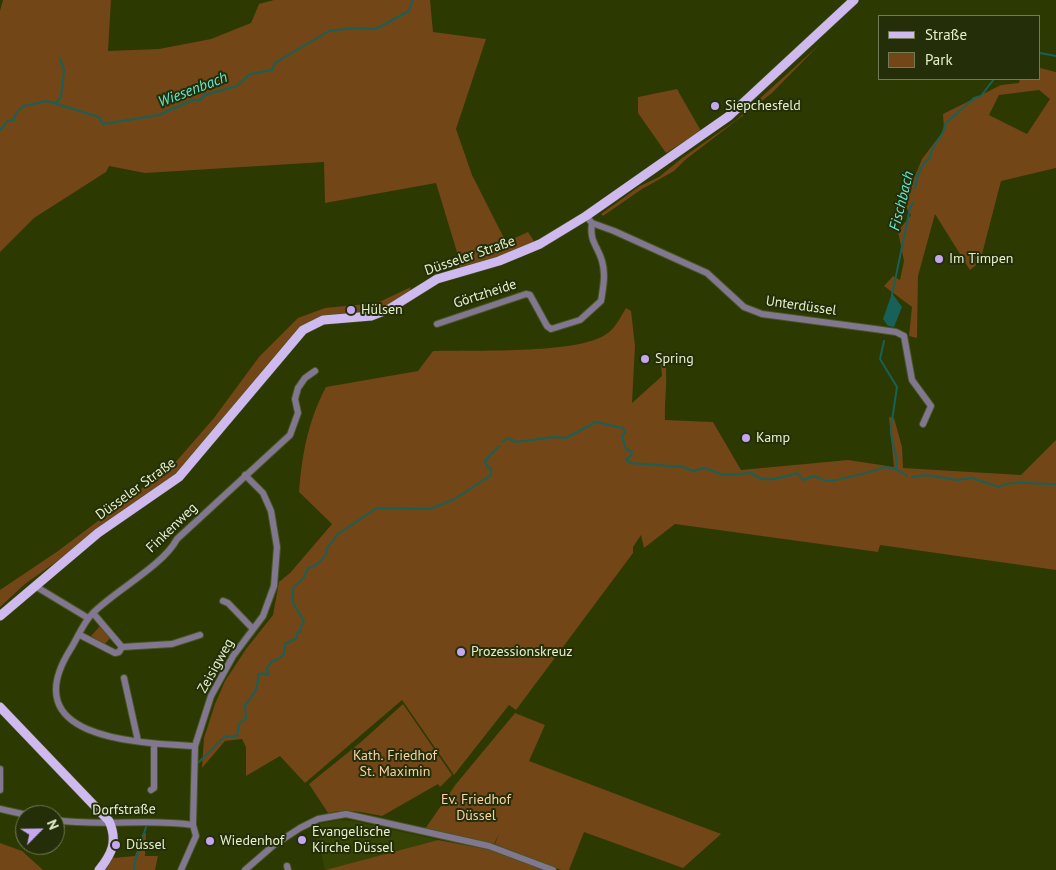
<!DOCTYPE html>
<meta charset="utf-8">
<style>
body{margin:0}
#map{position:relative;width:1056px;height:870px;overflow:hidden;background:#2c3901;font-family:"PT Sans",sans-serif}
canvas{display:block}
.legend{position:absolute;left:878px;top:15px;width:162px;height:65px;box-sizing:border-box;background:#242e09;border:1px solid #717c57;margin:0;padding:6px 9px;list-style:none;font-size:15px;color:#e4f1cd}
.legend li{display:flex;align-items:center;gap:10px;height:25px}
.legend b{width:25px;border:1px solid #717c57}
.north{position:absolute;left:15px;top:805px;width:50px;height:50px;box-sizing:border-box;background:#242e09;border:1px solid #717c57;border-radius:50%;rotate:67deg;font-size:14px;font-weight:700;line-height:20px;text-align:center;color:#e4f1cd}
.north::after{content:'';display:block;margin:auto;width:18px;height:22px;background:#c5a7f1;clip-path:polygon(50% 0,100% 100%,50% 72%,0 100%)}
</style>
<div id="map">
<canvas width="1056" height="870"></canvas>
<ul class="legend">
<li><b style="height:6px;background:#cebaee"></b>Straße</li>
<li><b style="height:14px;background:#724617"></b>Park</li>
</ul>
<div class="north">N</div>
</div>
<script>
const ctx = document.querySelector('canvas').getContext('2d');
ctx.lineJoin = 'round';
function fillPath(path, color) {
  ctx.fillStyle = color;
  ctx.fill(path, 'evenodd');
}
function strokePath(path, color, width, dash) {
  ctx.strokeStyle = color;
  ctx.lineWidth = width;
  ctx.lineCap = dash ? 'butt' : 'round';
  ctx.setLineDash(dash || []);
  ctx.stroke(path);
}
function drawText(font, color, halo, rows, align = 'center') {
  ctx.font = font + ' "PT Sans",sans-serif';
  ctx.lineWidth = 4;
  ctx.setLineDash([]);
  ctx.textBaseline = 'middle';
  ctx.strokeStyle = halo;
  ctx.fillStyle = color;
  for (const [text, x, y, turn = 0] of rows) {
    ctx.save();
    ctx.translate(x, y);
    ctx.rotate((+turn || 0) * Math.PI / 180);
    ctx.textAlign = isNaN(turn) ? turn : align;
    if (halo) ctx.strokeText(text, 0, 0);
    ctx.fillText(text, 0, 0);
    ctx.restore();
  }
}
fillPath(new Path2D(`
 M340 820 358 822 438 840 325 870 314 825Z`), '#354404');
fillPath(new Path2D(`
 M3 0H111L108 51 159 49 211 39 251 23 259 4 274 0H430L433 32 486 39 456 129 472 175 506 242 528 232 534 241 505 255 459 268 460 262 436 183 325 203 324 162 145 173 109 166 106 172 34 218 0 252V11Z
 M819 45 772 93 685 160 674 171 642 189 603 216 601 214 640 186 659 177 682 158 735 121Z
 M1040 68 1056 72V168L1001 181 980 262 970 270 935 214 918 276 917 338 909 336 912 307 884 286 893 276 900 280 904 261 898 231 911 215 899 196 915 176 922 159 944 130 943 114 1001 85 1019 83 1020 79H1040ZM1039 90 1050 99 1027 134 989 115 999 95Z
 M677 89 701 131 666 153 638 113V97Z
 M411 287 409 293 379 309 336 315 294 334 180 470 153 493 25 584 0 607V590L58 551 174 464 214 418 259 357 298 318 325 308 377 303Z
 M626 308 631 311 635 346 632 403 662 376 660 355 664 354C669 375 664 398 665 420L713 422 741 470 848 460 894 467 889 417 894 418 902 447 903 468 1021 475 1056 440V570L880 545 878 552 675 524 644 548 641 535 633 547V553L516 710 509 705 454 775 402 700 305 783 280 756 246 776V747L242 739 225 741 202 768 204 738 215 704 225 681 246 649 273 615 279 582 290 573 332 524 299 492C302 454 308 421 326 387L418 371 433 351C471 350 576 354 605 335 615 329 620 318 626 308Z
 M100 626 111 637 104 645 91 636Z
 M403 704 452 775 440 787 438 784 382 816C363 812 346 808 328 813L309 784 361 742Z
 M515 713 545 725 529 761 721 834 683 868 584 832 569 870H561L495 844 499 834 494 844 425 829 456 784Z
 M143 833H146L145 856H158L155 870H103L113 858 135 856Z
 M438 840 496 851 547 870H325Z
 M0 843 22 851 43 870H0Z`), '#724617');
fillPath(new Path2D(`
 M892 293 902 307 894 327 888 326 883 319Z`), '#186158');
strokePath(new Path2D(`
 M1040 53 1056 56
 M56 102 61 98 64 70 60 58
 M0 130 8 121 14 120 16 113 23 106 47 101 99 117 103 124 159 115 193 100H200L205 95 237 86 250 74 272 70 275 63 329 31 354 28 376 29 409 11 413 0
 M915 188C917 177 920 165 930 158 930 145 945 137 945 124L974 98 981 96 994 79
 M892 295 910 208 913 203
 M884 341 880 359 897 387C895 400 893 414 891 427 889 439 900 458 896 469
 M502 442 508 438 516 442 554 437 566 438 596 422 623 428 625 433 622 436 626 449 632 452 631 456 626 459 630 463 683 467 693 471 705 468 723 475 752 473C763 485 783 477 797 473L804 480 813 476C818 477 824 481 829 481 835 481 880 470 884 467L896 469 907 476
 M912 477 926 475 957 480 972 478 999 487C1012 479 1040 485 1056 484
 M199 762 224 737 237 736 239 724 246 718 245 705C253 696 259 688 258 675L261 673 268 675 267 668 272 661 277 660 284 654 285 644 297 638V633L301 631V626L304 621 293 603V588L304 577 308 568 315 566 326 555 327 548 338 534 377 508 429 509 453 500 490 476 491 468 487 467 485 461 499 446
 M134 870V865L146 827`), '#186158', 2);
const minor = new Path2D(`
 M592 223 614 231 707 273 744 307 762 314 875 329 896 332 904 336 912 380 931 406 923 424
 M437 324 526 294 530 295 547 326 551 329 580 320 601 301C603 288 606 274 602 261 598 246 589 242 592 223L586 216
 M35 586 88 618
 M223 601 228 603 253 629
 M80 635 115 653 119 652 122 647 93 613
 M122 647 172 644 200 635
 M124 678 138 741
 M195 746C140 743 14 740 70 650 77 639 83 623 92 614 114 591 163 566 177 539L290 435 298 413 295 399 298 388 305 378 315 371
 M0 769V790
 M151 790 154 788V744
 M0 809 27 815
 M55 820C101 827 147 818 193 825
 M287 866 288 870
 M181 870 196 836 193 825 195 746 211 696 233 656 263 616 274 586 277 547 271 511 263 493 245 475
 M245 870 274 845 300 828 318 819 346 814 489 846 553 870`);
const major = new Path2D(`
 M0 616 98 533 179 477 303 330 323 320 371 316 389 309 437 279 499 261 540 244 586 216 729 116 854 0
 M0 707 109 821C118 841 112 854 99 870`);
strokePath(minor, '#495622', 8);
strokePath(major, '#495622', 10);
strokePath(minor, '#817790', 6);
strokePath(major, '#cebaee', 9);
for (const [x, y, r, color] of [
 [715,106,5,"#c5a7f1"],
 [939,259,5,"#c5a7f1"],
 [351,310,5,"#c5a7f1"],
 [645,359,5,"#c5a7f1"],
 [746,438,5,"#c5a7f1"],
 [461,652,5,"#c5a7f1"],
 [302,840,5,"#c5a7f1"],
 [210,841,5,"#c5a7f1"],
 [116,845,5,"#c5a7f1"]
]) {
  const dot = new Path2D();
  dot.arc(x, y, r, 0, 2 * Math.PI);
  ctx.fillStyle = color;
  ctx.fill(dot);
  strokePath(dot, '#242e09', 2);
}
drawText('14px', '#e4f1cd', '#242e09', [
 ["Siepchesfeld",725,106],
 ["Im Timpen",949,259],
 ["Hülsen",361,310],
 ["Spring",655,359],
 ["Kamp",756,438],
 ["Prozessionskreuz",471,652],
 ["Evangelische",312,832],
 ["Kirche Düssel",312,848],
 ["Wiedenhof",220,841],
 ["Düssel",126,845]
], 'left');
drawText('14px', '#e4f1cd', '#242e09', [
 ["Düsseler Straße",470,256,-19],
 ["Görtzheide",485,294,-18],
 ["Unterdüssel",801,306,8],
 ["Düsseler Straße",136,489,-36],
 ["Finkenweg",172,528,-44],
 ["Zeisigweg",216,666,-61],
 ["Dorfstraße",124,810,-1]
]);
drawText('14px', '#fdd0aa', '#242e09', [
 ["Kath. Friedhof",395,756],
 ["St. Maximin",395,772],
 ["Ev. Friedhof",476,800],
 ["Düssel",476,816]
]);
drawText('italic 15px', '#65e8d6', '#242e09', [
 ["Wiesenbach",193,90,-21],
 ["Fischbach",902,201,-76]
]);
</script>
